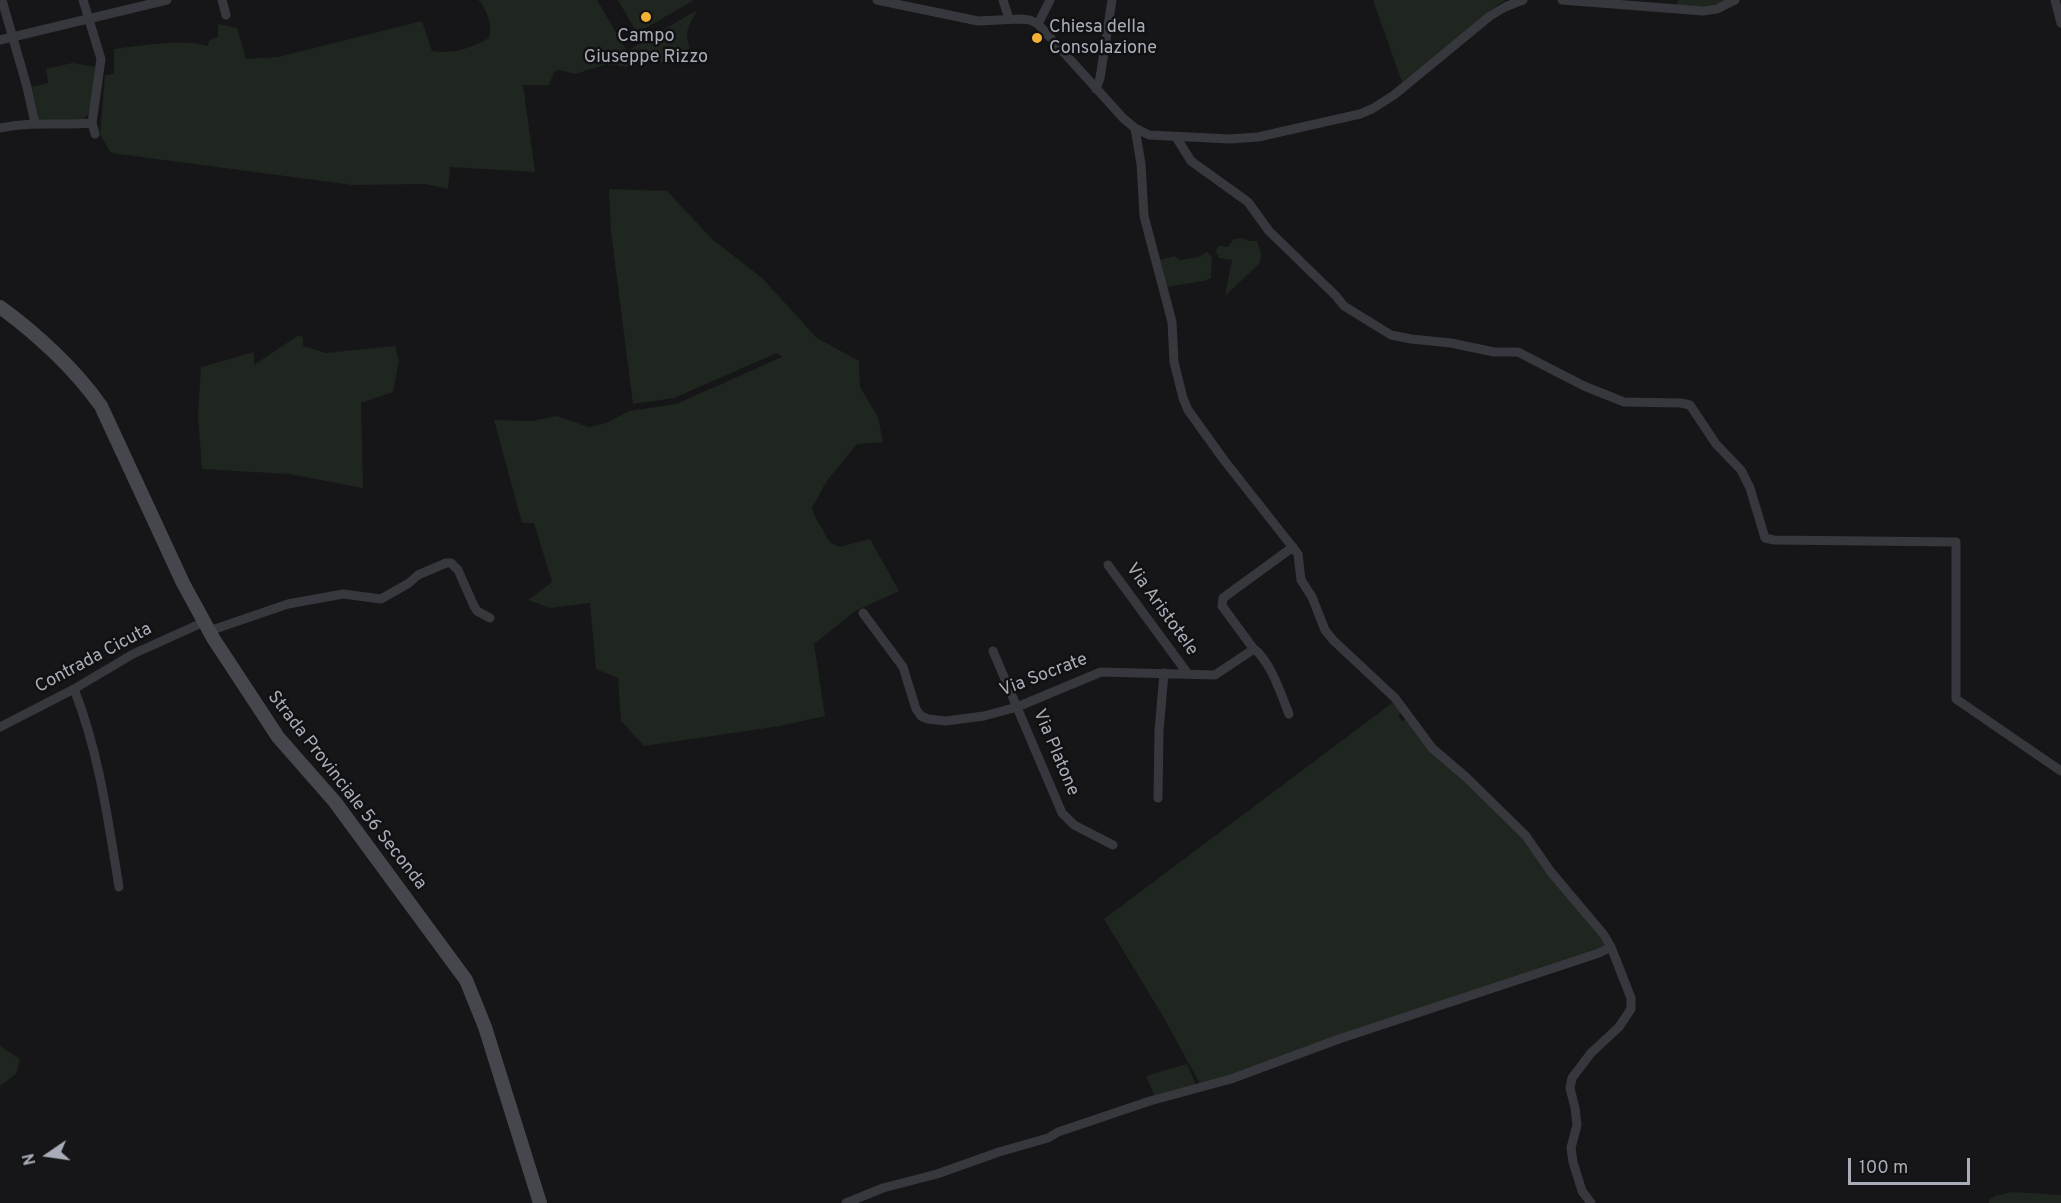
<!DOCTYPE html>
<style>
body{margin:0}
#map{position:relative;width:2061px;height:1203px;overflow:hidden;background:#161618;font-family:Overpass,sans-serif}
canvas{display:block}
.north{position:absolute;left:18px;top:1125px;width:60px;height:60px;-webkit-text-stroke:4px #111113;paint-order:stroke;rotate:257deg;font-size:16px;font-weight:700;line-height:24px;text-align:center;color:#a8adb8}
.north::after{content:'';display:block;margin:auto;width:21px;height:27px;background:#a8adb8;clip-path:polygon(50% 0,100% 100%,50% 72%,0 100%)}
.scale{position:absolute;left:1848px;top:1158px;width:122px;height:27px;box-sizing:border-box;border:3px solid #a8adb8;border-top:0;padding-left:8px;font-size:18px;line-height:21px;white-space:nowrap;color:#a8adb8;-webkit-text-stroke:4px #111113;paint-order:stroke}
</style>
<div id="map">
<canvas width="2061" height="1203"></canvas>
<div class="north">N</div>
<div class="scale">100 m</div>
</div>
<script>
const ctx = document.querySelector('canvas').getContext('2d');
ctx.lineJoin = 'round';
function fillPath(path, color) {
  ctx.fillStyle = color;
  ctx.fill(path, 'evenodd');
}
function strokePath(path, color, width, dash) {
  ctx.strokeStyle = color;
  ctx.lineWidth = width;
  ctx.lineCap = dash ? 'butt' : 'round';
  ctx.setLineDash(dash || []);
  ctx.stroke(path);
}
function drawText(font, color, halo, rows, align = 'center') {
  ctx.font = font + ' Overpass,sans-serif';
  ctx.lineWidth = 5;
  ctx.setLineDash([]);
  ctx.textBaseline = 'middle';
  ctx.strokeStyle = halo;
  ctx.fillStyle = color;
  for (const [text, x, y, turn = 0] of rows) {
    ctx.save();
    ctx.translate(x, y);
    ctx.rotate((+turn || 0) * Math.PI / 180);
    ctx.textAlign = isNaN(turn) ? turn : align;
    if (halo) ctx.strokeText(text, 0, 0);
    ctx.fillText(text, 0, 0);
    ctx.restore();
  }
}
fillPath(new Path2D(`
 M478 0H597L627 51 697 10C694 16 688 26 687 33 687 48 696 53 677 62L674 60 668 64 651 59 627 67 607 64 575 74 559 70 554 72 549 85H523L535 172 450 167 448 189 425 184 353 185 111 153 100 135 105 75 114 74V49C142 46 180 38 207 46L210 40 218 37V24L237 28 246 59 278 57 422 21 432 51C456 54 468 49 489 38 493 27 487 8 478 0Z
 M618 0H694L637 33Z
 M1373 0H1506L1500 3 1402 82Z
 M1678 0H1727C1711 8 1695 6 1677 5Z
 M72 63 96 67 90 112 82 121 39 120 32 87 48 83 46 69Z
 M609 189 667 191 712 239 762 278 817 338 859 361 860 387 878 417 883 442 857 444 826 482 812 508C814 516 816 519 820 525 828 537 824 540 839 547L870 539 899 591 855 611 814 644 825 716 780 726 644 746 621 721 618 678 596 669 590 603 550 608 528 600 552 582 534 523H522L494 420 532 421 557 416 589 427 606 423 629 411 676 404 782 357 777 353 674 398 633 404 611 232Z
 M1242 238 1249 241H1257L1261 253 1260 263 1225 296 1232 260 1219 258 1216 251 1218 246 1228 247 1234 239Z
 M1207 252 1212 257 1211 278 1204 281 1167 287 1160 260 1174 256 1180 260 1199 257Z
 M299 335 303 337V346L326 353 395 346 399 361 393 392 361 403 363 488 289 474 202 469 198 415 201 367 254 352V365Z
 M1392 703 1402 713 1398 716 1402 721 1406 719 1461 778 1523 838 1549 874 1605 944 1597 951 1262 1066 1200 1084 1164 1018 1104 919Z
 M0 1046 20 1059 16 1074 0 1086Z
 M1187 1064 1196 1085 1155 1097 1146 1076Z
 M2012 1192 2061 1195V1203H1989V1200L1995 1196Z`), '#1e261f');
strokePath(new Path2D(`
 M2 0 27 87 35 123
 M83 0 101 59 92 123 95 134
 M222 0 226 15
 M877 0 978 21 1020 19 1030 20 1038 24 1123 118 1135 128 1149 135 1230 139 1258 137 1360 114 1372 109 1394 95 1490 16 1505 7 1523 0
 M1003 0 1009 19
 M1562 0 1703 11 1717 9 1735 0
 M2055 0 2061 23
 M1038 24 1050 0
 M0 40 167 0
 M1096 89 1100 78 1112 0
 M0 128C31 121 61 126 92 123
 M1135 128 1141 164 1144 216 1172 322 1174 362 1183 398 1188 410 1224 460 1298 554 1301 580 1312 597 1325 630 1333 640 1395 698 1432 748 1467 778 1526 836 1551 872 1604 935 1611 947 1631 998V1009L1619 1027 1591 1053 1572 1078 1570 1088 1575 1108 1577 1125 1571 1148 1573 1162 1582 1191 1591 1203
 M1176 137 1191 161 1248 202 1269 231 1336 296 1344 306 1391 335 1411 339 1451 343 1494 352H1518L1584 386 1624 402 1681 403 1690 405 1716 444 1741 470 1750 488 1765 538 1774 540 1956 542V699L2061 771
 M1108 565 1188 674
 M863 613 903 667 916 709 921 716 928 719 946 721 984 716 1017 707 1101 672 1215 675 1251 651 1253 648 1222 606 1223 598 1293 547
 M209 631 288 604 343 594 381 599 409 583 418 575 446 563H451L458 570 474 606 477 611 490 618
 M1253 648C1270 660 1281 694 1289 714
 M993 651 1062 813 1074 825 1113 845
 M74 689C99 752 108 820 119 887
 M0 727 74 689 133 654 204 622
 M1158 798 1159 731 1164 673
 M846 1203 883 1188 937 1174 999 1152 1048 1138 1058 1132 1150 1101 1231 1079 1339 1039 1599 953 1611 947`), '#37383d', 9);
strokePath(new Path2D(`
 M0 307C36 333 75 369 101 406L183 583 213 638 278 737 335 802 466 980 485 1027 540 1203`), '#45474d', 14);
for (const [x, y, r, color] of [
 [646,17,6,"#f2b134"],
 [1037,38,6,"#f2b134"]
]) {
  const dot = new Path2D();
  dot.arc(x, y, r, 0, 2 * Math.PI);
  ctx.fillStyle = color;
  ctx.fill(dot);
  strokePath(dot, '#111113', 2);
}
drawText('18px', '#a8adb8', '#111113', [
 ["Chiesa della",1049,28],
 ["Consolazione",1049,49],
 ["Campo",646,37,"center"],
 ["Giuseppe Rizzo",646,58,"center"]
], 'left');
drawText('18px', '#a8adb8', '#111113', [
 ["Via Aristotele",1161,610,54],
 ["Contrada Cicuta",94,659,-28],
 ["Via Socrate",1044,676,-21],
 ["Via Platone",1055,753,67],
 ["Strada Provinciale 56 Seconda",346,791,52]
]);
</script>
